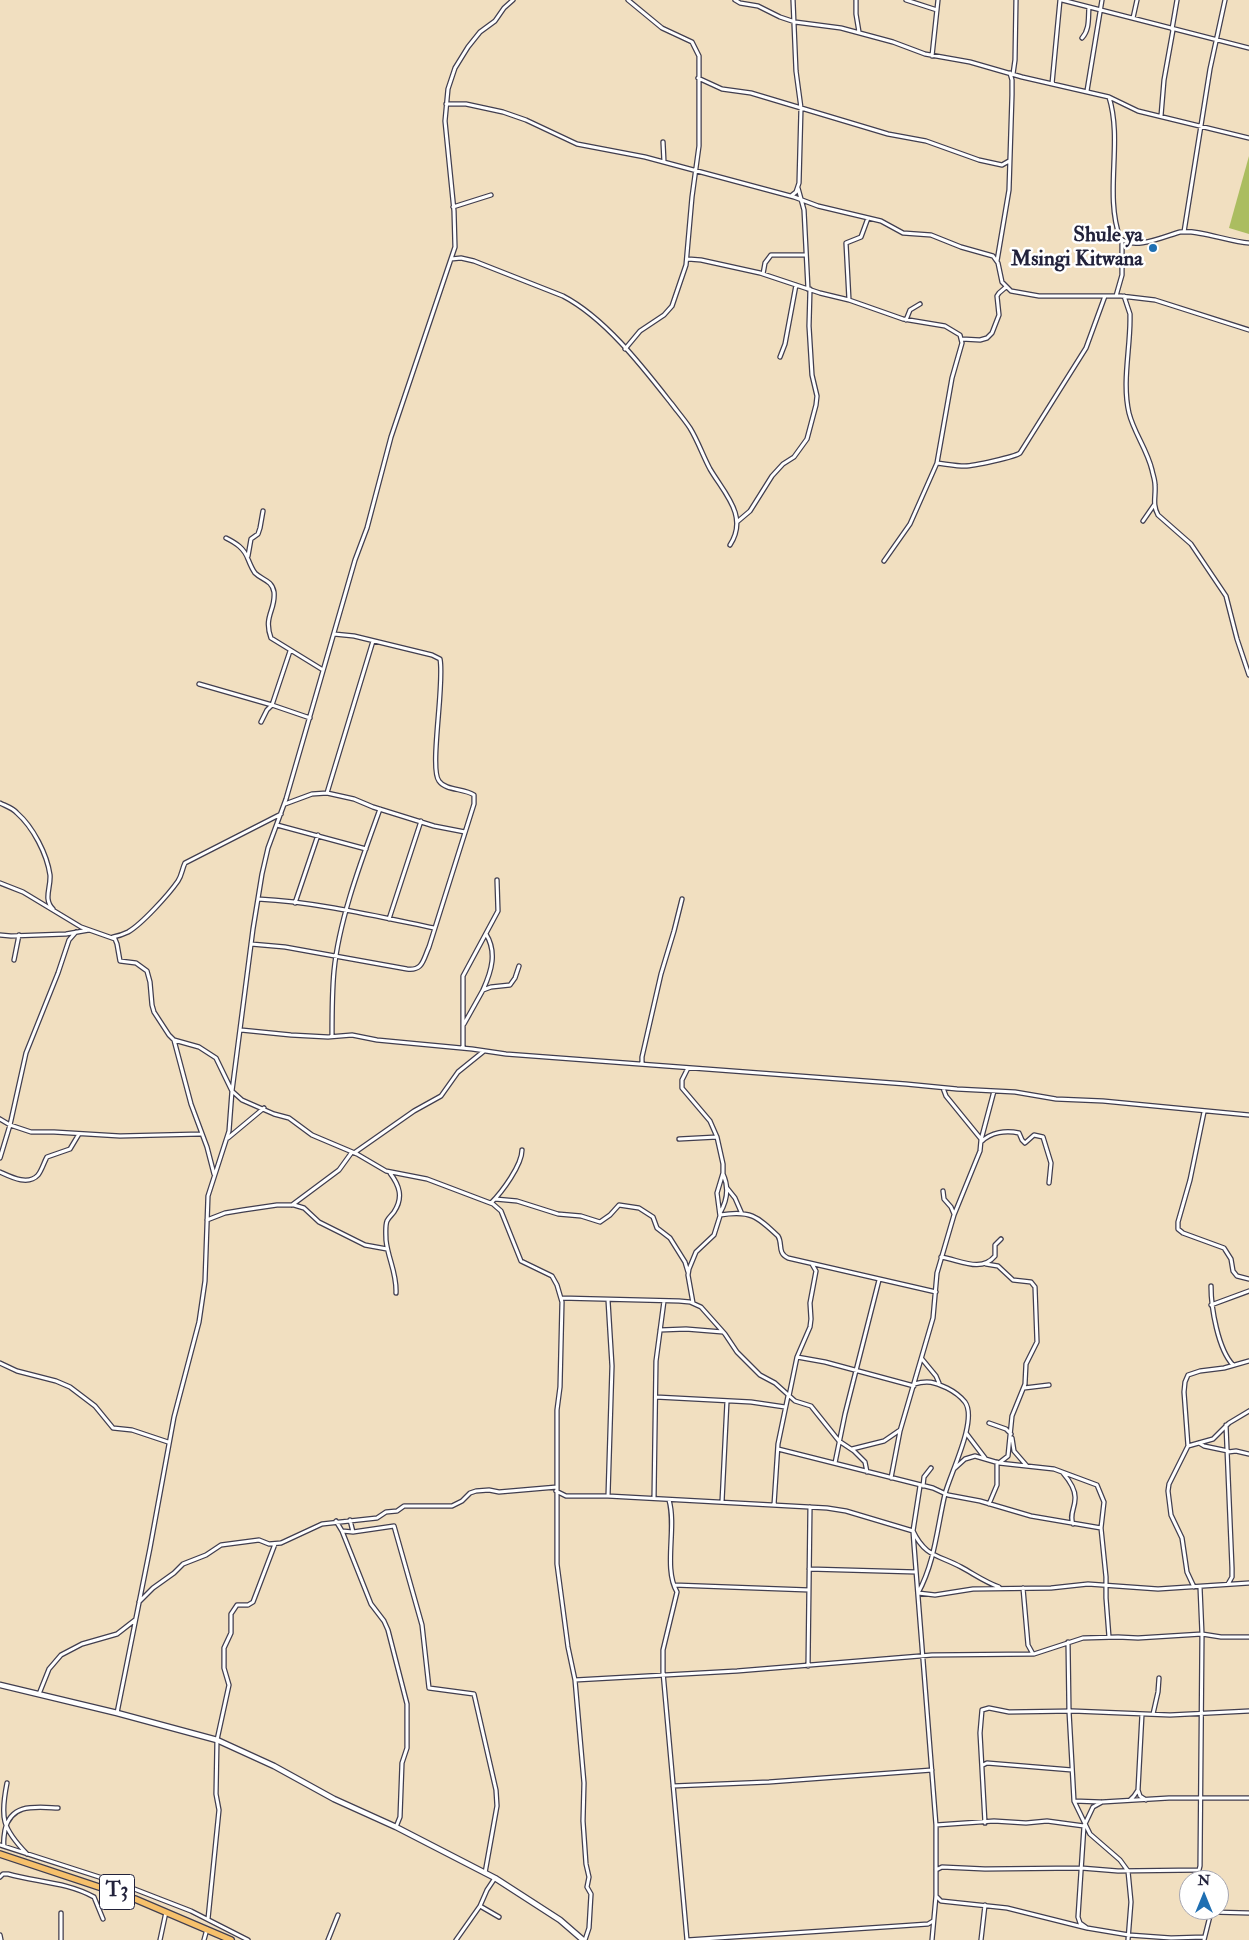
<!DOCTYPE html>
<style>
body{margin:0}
#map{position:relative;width:1249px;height:1940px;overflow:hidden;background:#f1dfc0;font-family:"IM FELL Double Pica",serif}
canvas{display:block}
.north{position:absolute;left:1179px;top:1870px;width:50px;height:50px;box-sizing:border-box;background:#fff;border:1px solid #a7a7b1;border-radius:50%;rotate:0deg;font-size:14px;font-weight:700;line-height:20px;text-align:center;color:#22223b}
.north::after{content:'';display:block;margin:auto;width:18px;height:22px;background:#1f6fb2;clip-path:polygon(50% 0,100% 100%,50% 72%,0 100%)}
</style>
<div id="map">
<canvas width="1249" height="1940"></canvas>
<div class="north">N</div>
</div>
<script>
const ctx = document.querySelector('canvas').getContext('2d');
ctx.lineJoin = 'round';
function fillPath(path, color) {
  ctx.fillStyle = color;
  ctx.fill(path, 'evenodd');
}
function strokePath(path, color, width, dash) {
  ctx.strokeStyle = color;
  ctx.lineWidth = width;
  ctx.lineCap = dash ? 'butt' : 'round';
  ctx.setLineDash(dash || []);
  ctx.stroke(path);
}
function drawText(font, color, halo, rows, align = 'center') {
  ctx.font = font + ' "IM FELL Double Pica",serif';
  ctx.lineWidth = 5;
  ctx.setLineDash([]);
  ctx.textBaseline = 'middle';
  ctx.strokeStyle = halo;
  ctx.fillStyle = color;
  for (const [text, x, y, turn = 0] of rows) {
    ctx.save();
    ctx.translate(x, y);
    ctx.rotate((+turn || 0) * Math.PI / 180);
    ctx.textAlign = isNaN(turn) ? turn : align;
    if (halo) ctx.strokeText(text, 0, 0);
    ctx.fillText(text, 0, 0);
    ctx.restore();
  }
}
fillPath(new Path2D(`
 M1249 156V234L1229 228Z`), '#abbd60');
const minor = new Path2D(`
 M735 0 740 3 758 6 780 17 795 22 841 28 893 42 925 54 970 62 1022 77 1109 97 1138 111 1249 138
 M856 0V14L859 32
 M906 0 937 10
 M1062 0 1249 48
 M1133 18 1137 0
 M1172 29 1177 0
 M1082 38C1090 29 1088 18 1089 7
 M932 56 938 0
 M1013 74 1015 60 1016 0
 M698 78 722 89 751 93 888 134 926 141 979 160 1002 165 1009 161
 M1052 84 1060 0
 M1087 91 1102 0
 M1109 97C1123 142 1104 193 1120 238 1134 251 1165 236 1180 232 1197 229 1230 242 1249 243
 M446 104H466L503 112 526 120 577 144 645 157 794 197 818 206 881 221 903 233 931 235 961 247 993 256 998 263 1002 282 1011 291 1039 296H1121L1155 300 1249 330
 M1161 116 1164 80 1173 30
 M663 142 664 162
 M798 188 804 210 808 289
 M791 196 796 192 799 183 801 108 796 71 793 0
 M453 207 491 195
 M1184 232 1210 69 1225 0
 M451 259 461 258 474 261 563 296C605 318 642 366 671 403 677 411 684 419 690 428 698 441 703 456 710 469 724 493 749 516 730 545
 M688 259 701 260 760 273 820 293 849 300 903 319 945 326 960 335 962 343 952 378 937 463 910 524 884 561
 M997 261 1009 190 1012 95V80L1010 73
 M763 274 765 263 771 255H806
 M1116 296 1122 275V240
 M1124 296 1130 314V320C1130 350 1122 383 1129 413 1134 433 1147 449 1152 470 1153 475 1155 480 1155 485 1156 496 1152 504 1158 515L1191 544 1226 596 1237 639 1249 675
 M849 300 846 243 861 237 868 218
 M906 320 910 310 920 304
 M962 339 980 340 987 338 992 333 999 315 997 296 999 293 1006 287
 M625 349 640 331 664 315 672 306 686 265 692 197 699 146V56L692 42 662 28 628 0
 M780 357 785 344 796 285
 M937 463C946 464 956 466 965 466 973 466 1015 457 1020 453L1086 348 1105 296
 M1143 521 1154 505
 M737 522 750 511 772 476 783 464 794 457 807 439 816 405 817 396 812 375 809 326 810 289
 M226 538C236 543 244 548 248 559 250 564 252 569 255 573 262 580 272 580 274 592 276 610 263 616 271 638L323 670
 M248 556 251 539 258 534 260 528 263 511
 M199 684 272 705 310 718
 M261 722 267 710 272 705 290 651
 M327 793 373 641
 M0 803C6 806 13 808 17 813 33 827 47 854 50 875 51 888 43 899 53 909
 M285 804 312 794 327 793 354 799 373 807 434 826 465 832
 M277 825 366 849
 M0 883 23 892 81 927 115 939 117 944 120 961 136 963 147 971 150 982 152 1005 154 1012 169 1035 174 1040 199 1047 216 1058 232 1091 242 1100 274 1114 289 1118 312 1135 357 1154 386 1171 427 1179 493 1204 501 1211 521 1261 552 1276 557 1285 562 1302 560 1387 557 1410V1564L568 1647 575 1680 584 1783 583 1821 586 1864 589 1877 587 1887 591 1894 589 1928 585 1940
 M258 899C317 902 376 916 434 928
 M295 903 318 835
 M389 919 421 821
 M0 935 11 936 66 934 89 930
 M113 937C118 936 124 934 128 932 142 924 169 894 178 881 182 875 182 869 185 863L281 814
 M251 944 285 947 407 969C423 971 423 960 429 947L474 804V795C464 788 446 791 439 781 429 769 445 683 440 659L432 655 354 636 334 634
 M14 960 19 935
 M483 990C492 970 497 952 486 934
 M464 1024 483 990 491 987 510 985 515 978 519 966
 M241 1030 291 1035 328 1037 352 1035 377 1040 472 1049 506 1054 906 1084 957 1089 1015 1092 1056 1099 1103 1101 1249 1115
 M332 1036C332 1015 332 992 334 971 339 919 362 859 380 809
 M174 1040 191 1104 207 1147 214 1174
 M463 1048V976L498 911 497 880
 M642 1063V1057L661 974 674 931 682 899
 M688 1068 682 1080V1088L710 1121 717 1137 723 1164V1173L717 1193 720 1216 714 1235 696 1252 689 1269 688 1275 693 1303
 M943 1088 946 1096 981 1139
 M1204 1112 1190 1180 1178 1222V1229L1183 1233 1224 1248 1231 1259 1233 1271 1237 1276 1249 1279
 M0 1119 10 1125 31 1132H54L120 1136 201 1134
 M228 1138 264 1108
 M679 1139 717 1137
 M981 1142C991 1132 1006 1130 1019 1133L1022 1140 1025 1143 1034 1135 1043 1137 1051 1163 1049 1183
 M354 1153 414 1111 441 1096 458 1072 484 1051
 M0 1158 10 1125 26 1053 58 973 69 940 76 932
 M0 1172C11 1177 28 1186 38 1175 42 1170 44 1162 47 1157L70 1149 79 1134
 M390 1173C399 1185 404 1197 394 1212 392 1215 389 1217 387 1221 385 1226 386 1235 386 1240 388 1259 397 1273 396 1293
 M727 1188 735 1198 742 1214
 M943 1191 944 1199 951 1207 954 1214
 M495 1199 517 1201 558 1214 581 1216 600 1222 610 1215 619 1205 639 1208 653 1217 657 1228 670 1238 685 1262 688 1272
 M491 1203C502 1192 522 1165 522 1150
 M292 1205 339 1170 352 1152
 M720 1213C727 1201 729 1187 723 1174
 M720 1215C750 1210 757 1216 778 1236 783 1244 777 1253 788 1258L936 1292
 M207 1220 225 1213 243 1210 277 1205H294L304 1208 319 1222 365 1245 387 1249
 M941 1257C960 1260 981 1273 995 1256V1245L1001 1239
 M986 1264 998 1266 1013 1280 1031 1282 1035 1287 1037 1342 1026 1364 1025 1384 1012 1416 1008 1456 999 1463
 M1211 1286C1211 1308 1218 1349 1233 1365
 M561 1298 679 1301 690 1302 701 1307 725 1334 737 1352 760 1375 775 1383 795 1401 811 1406 839 1441 854 1451 865 1462 867 1472
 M608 1300 612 1366 608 1496
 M1211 1305 1249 1291
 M660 1330 686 1329 723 1332
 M797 1357 825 1362 914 1386
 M922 1359 936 1376 939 1383
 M0 1363 17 1371 56 1381 70 1387 95 1406 113 1428 132 1430 168 1442
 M914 1384C928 1380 934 1382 947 1388 953 1391 961 1397 965 1402 978 1420 950 1474 945 1494 937 1528 935 1562 918 1593L935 1595 973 1589 1051 1588 1088 1584 1158 1589 1249 1583
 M1024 1388 1049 1385
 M789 1396 797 1357 810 1327 811 1319 810 1303 816 1271 812 1264
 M656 1397 751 1402 785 1407
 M989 1423 1006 1429 1011 1434
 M1226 1425 1232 1568V1577L1228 1584
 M966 1433 985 1458
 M1012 1438 1014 1451 1027 1466
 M1199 1443 1204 1446 1228 1451
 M1188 1446 1184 1392 1185 1382 1188 1375 1200 1371 1224 1368 1249 1361
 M778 1449 933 1488 948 1495 980 1501 1031 1516 1101 1528
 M852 1449 884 1441 900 1430
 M1228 1452 1236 1451 1249 1454
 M835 1463 845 1414 879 1280
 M954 1469 965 1459 975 1456 999 1463 1054 1469 1097 1485 1104 1502 1101 1528 1106 1577V1598L1109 1637
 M1063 1473C1069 1480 1076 1489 1075 1499 1075 1508 1069 1515 1073 1524
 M891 1478 900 1431 933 1318 937 1273 954 1215 980 1151 981 1140 994 1091
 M920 1486 913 1531 914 1545 936 1825V1896L932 1940
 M923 1486 924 1477 931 1468
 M556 1491 566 1496H608L827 1508 846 1511 913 1531C925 1557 939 1555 961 1567 974 1574 985 1582 999 1587
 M654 1498 656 1361 664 1301
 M669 1500C677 1528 663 1568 677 1592L663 1650V1672L687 1940
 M722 1502 727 1401
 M989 1504 997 1485V1462
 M774 1505 778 1444 788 1396
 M350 1520 353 1532 342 1531 371 1604 384 1621 388 1630 407 1704V1748L402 1763 400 1817 396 1827
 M336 1521 342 1531
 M353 1532 394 1526 422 1625 429 1688 474 1694 496 1790 497 1806 485 1873
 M809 1569 916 1572
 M674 1585 809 1590
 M1194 1587 1187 1572 1182 1538 1171 1515 1168 1491 1169 1484 1188 1446 1213 1439 1229 1423 1249 1411
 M1023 1588 1028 1645 1033 1654
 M139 1602 153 1588 174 1573 183 1564 206 1555 221 1545 259 1540 269 1544 281 1543 322 1524 377 1518 386 1512 397 1511 404 1506H452L462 1501 470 1493 476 1491 489 1490 499 1492 557 1487
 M1068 1642 1069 1711 1074 1801 1090 1834 1120 1860 1128 1871 1131 1902 1128 1940
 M808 1666 810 1507
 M575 1680 737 1671 932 1655 1034 1654 1083 1638 1118 1637 1138 1638 1202 1634 1221 1637H1249
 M39 1694 49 1669 61 1655 82 1644 117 1634 135 1620
 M117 1713 150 1548 174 1417 199 1322 205 1281 208 1196 229 1131 232 1091 253 929 262 874 268 848 286 799 355 560 367 528 391 437 455 247 454 211 445 121 448 89 455 68 468 47 480 32 495 21 504 8 513 0
 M1153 1714 1158 1692 1159 1678
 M983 1765 987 1763 1072 1770
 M7 1783C0 1818 2 1828 27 1854
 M673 1786 769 1782 932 1770
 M1138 1790 1140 1796 1146 1800
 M1130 1800 1134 1796 1138 1790 1142 1714
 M1074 1801 1101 1802
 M985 1823 980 1733 982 1710 989 1708 1009 1712 1073 1711 1170 1715 1249 1711
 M936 1825 994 1821 1026 1823 1047 1821 1084 1826
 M0 1845 124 1885 191 1911 248 1940
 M4 1846C3 1841 4 1836 5 1830 11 1803 35 1807 58 1808
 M936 1870 942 1867 985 1869 1081 1868 1118 1871 1199 1870 1200 1866 1202 1634 1200 1587
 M0 1877 3 1874H8C36 1882 67 1882 94 1897L103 1919
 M936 1896 941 1901 1007 1908 1087 1928 1129 1935 1171 1938 1204 1937
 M480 1906 499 1917
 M61 1913V1940
 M208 1919 219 1810 216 1794 217 1740 229 1685 224 1668V1648L231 1633V1614L237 1605H248L253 1602 275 1544
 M1087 1928 1080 1923 1078 1917 1084 1826 1093 1807 1102 1802 1169 1798H1249
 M0 1935 1 1940
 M160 1940 166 1912
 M204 1940 207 1929
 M328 1940 338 1915
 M456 1940 480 1906 487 1890 495 1878
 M687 1940 899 1926 928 1924 933 1921
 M981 1940 985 1905
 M1204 1940 1211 1912 1249 1913`);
const tertiary = new Path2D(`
 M0 1685 117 1713 217 1740 274 1766 334 1799 396 1827 495 1878 560 1920 583 1940`);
const trunk = new Path2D(`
 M0 1854 135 1899 231 1940`);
strokePath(minor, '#413e4f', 5.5);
strokePath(tertiary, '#413e4f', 7);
strokePath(trunk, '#413e4f', 8);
strokePath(minor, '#fff', 3);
strokePath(tertiary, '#fff', 4.5);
strokePath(trunk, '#f6c06b', 5.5);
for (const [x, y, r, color] of [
 [1153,248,5,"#1f6fb2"]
]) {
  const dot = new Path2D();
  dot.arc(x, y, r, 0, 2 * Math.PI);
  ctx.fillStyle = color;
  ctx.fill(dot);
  strokePath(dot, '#fff', 2);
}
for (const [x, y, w] of [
 [117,1892,35]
]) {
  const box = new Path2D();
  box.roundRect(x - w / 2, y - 17.5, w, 35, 4);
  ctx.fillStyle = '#fff';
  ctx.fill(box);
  strokePath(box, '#22223b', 1);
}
drawText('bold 20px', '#22223b', null, [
 ["T3",117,1892]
]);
drawText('bold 21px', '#22223b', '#fff', [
 ["Shule ya",1143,236],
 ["Msingi Kitwana",1143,260]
], 'right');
</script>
